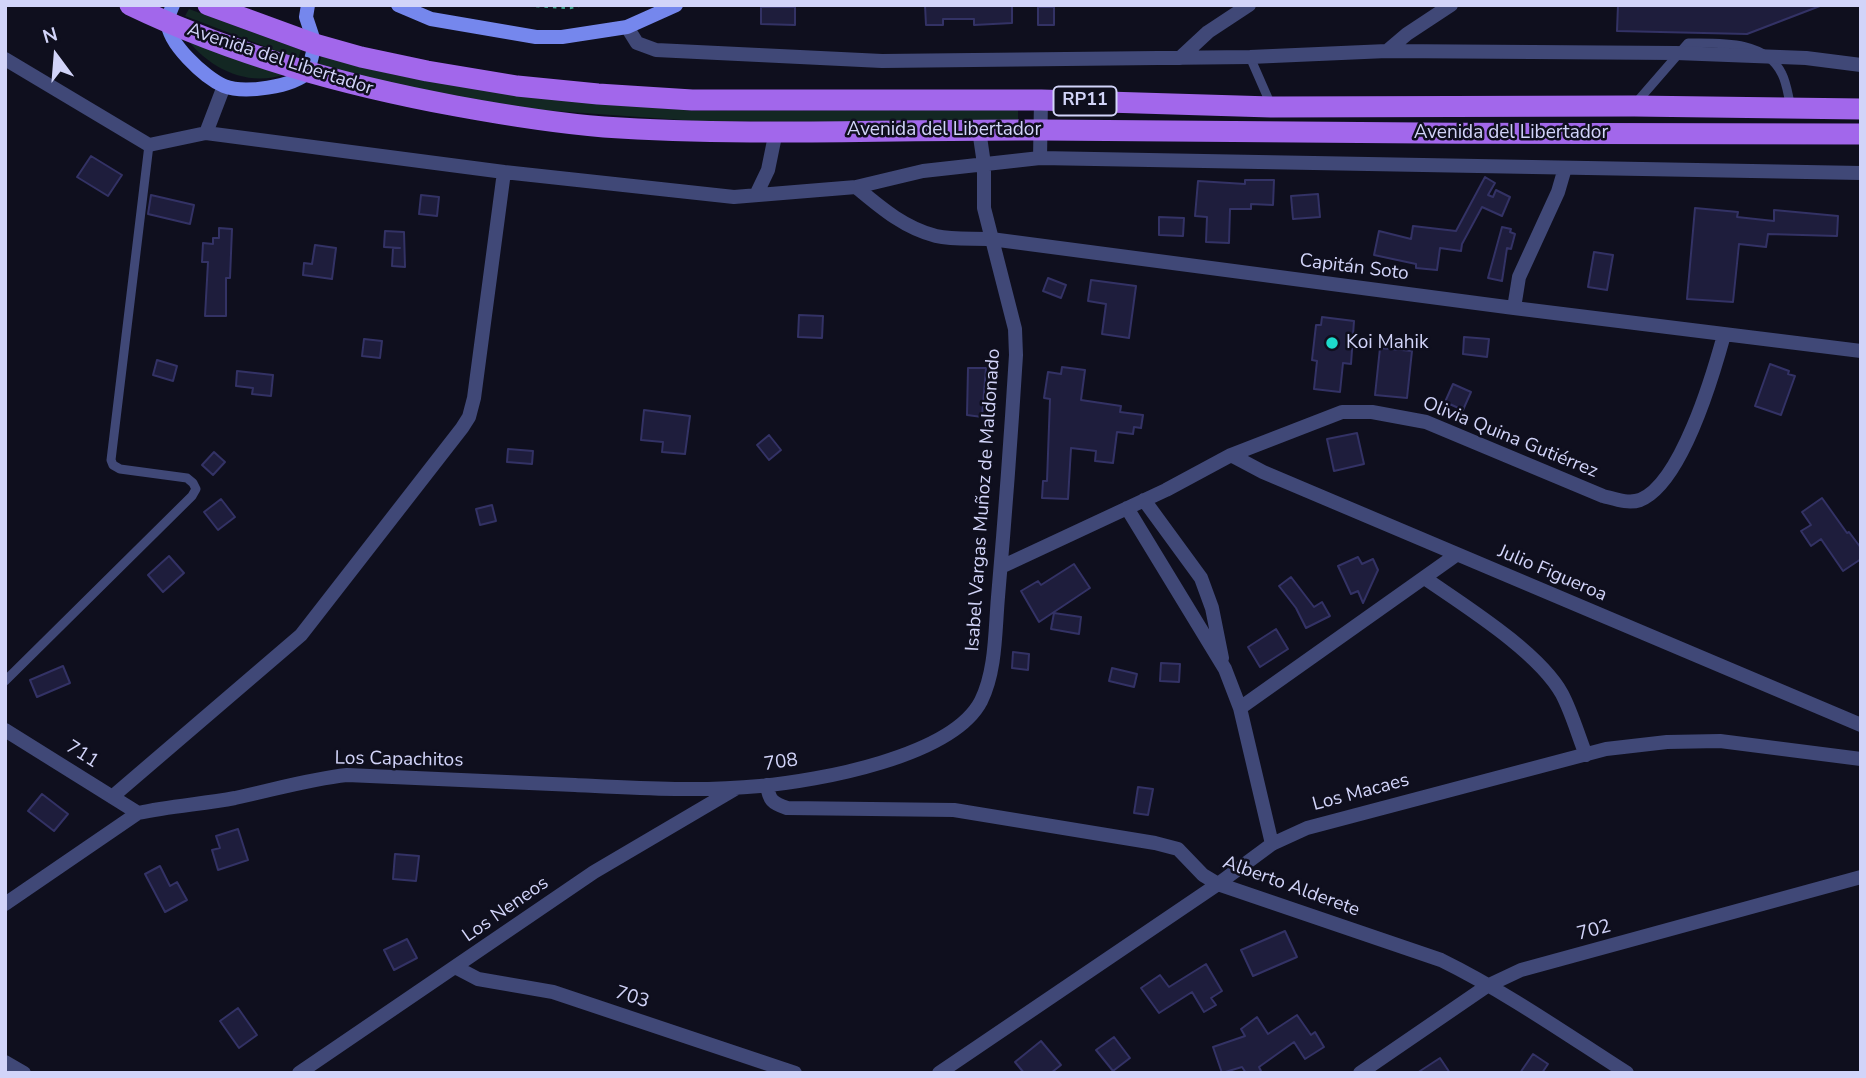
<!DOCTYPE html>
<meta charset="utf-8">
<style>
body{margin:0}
#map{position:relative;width:1866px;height:1078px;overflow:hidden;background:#0f0f1e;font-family:"Nunito Sans",sans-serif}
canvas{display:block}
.frame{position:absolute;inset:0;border:7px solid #d2d4f9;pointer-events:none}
.north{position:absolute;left:21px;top:21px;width:70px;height:70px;-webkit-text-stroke:5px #0f0f1e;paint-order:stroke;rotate:344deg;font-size:19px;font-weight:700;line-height:28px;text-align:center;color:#d2d4f9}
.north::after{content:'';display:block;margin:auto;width:24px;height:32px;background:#d2d4f9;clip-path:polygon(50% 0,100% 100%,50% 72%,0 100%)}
</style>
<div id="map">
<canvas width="1866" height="1078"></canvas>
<div class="frame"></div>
<div class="north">N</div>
</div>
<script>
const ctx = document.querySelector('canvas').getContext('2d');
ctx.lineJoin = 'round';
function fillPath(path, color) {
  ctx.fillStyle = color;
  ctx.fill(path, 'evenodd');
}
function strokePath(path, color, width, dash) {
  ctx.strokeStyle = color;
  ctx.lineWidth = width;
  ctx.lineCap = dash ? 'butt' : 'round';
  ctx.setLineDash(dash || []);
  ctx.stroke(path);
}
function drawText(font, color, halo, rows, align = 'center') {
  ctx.font = font + ' "Nunito Sans",sans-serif';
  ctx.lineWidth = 5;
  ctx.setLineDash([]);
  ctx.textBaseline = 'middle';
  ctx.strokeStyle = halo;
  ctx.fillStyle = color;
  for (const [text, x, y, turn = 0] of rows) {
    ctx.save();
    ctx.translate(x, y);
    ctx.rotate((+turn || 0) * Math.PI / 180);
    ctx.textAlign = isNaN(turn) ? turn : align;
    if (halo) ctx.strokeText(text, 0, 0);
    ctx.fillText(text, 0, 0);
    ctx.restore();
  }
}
fillPath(new Path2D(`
 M189 9 301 50 298 59 185 16Z
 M184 35 288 73C248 89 207 68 184 35Z
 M322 55 395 75 519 96 694 111 1018 110V123L696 121 527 109 393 87 319 64Z`), '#132723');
const building = new Path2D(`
 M925 5H1012V23L974 25V19H943V25H926Z
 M1618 5H1820V6L1747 34 1617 31Z
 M761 7H795V25L761 24Z
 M1038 7H1054V25H1038Z
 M91 156 122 175 108 196 77 177Z
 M1485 177 1495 183 1488 195 1493 197 1496 190 1510 197 1502 216 1482 207 1462 244 1461 251 1440 248 1437 270 1416 268V264L1374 255 1379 231 1411 239 1413 226 1456 231Z
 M1245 180H1274L1273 205 1251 204V209H1230L1229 243 1206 242 1207 217 1195 216 1198 181 1245 184Z
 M1318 194 1320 217 1293 219 1291 196Z
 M151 195 194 205 190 224 148 214Z
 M421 195 439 197 437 216 419 214Z
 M1695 208 1738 212 1737 217 1774 221V210L1838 216 1837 236 1768 234 1766 247 1739 244 1733 302 1687 299Z
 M1159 217 1184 218 1183 236 1159 235Z
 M1502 227 1511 229 1510 232 1515 234 1511 249 1507 248 1502 281 1488 278Z
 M219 228 232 229 230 278H226V316H205L208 262H202L203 243 213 244V238H219Z
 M385 231 404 232 405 267 392 266 393 248H400L384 247Z
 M315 245 336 248 332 279 303 275 304 263 312 264Z
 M1594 252 1613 255 1607 290 1588 287Z
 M1048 278 1066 285 1061 298 1043 291Z
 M1091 280 1136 286 1129 338 1102 334 1106 304 1088 301Z
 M799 315 823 316 822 338 798 337Z
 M1322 317 1354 321 1351 364 1343 363 1340 392 1314 389 1317 361 1312 360 1316 325H1321Z
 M1464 337 1489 339 1487 357 1463 354Z
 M364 339 382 341 380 358 362 356Z
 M1380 348 1412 351 1407 398 1375 395Z
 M157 360 177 366 173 381 153 375Z
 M1770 364 1789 371 1788 374 1795 376 1781 415 1755 406Z
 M1062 367 1085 370 1081 400 1121 406 1120 412 1143 415 1141 428 1134 427 1133 434 1117 432 1113 463 1095 461 1096 451 1071 448 1068 499 1042 498 1043 481H1047L1050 399 1044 398 1048 372 1061 374Z
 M968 368H986L982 417 967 415Z
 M237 371 273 375 271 396 252 394 253 388 236 386Z
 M1453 384 1471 392 1463 410 1445 402Z
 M644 410 690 416 685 454 662 452 663 442 641 440Z
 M1357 433 1364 464 1334 471 1327 439Z
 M769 435 781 450 769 460 757 445Z
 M508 449 533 451 532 464 507 462Z
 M214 452 225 462 213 475 202 465Z
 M1822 498 1847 533 1849 532 1861 548V559L1843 571 1821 539 1811 546 1801 531 1811 525 1802 512Z
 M221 499 235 517 218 530 204 512Z
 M492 505 496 521 480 525 476 509Z
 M169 556 184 573 163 592 148 575Z
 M1358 557 1362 564 1373 559 1378 570 1363 603 1358 591 1351 594 1338 566Z
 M1074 564 1090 588 1039 622 1021 591 1038 581 1041 585Z
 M1291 577 1314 607 1322 602 1330 616 1306 628 1296 608 1279 586Z
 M1054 613 1081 617 1079 634 1051 629Z
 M1276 629 1288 649 1260 667 1248 647Z
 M1013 652 1029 654 1028 670 1012 668Z
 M1161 663 1180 664 1179 682 1160 681Z
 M63 666 70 683 37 697 30 680Z
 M1112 668 1137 674 1134 687 1109 681Z
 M1138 787 1153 789 1148 815 1134 813Z
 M42 794 68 814 54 831 28 811Z
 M238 829 248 860 218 870 212 850 220 848 216 836Z
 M395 854 419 856 416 881 393 879Z
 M160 866 170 886 177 882 187 900 165 912 145 874Z
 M1285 931 1297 957 1253 976 1241 950Z
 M407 939 417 958 394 970 384 950Z
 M1206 964 1222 991 1211 998 1216 1005 1204 1012 1192 992 1159 1013 1141 988 1160 975 1169 987Z
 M238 1008 257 1035 239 1048 220 1021Z
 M1297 1015 1311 1035 1315 1032 1324 1047 1305 1059 1294 1042 1259 1067 1262 1073H1246L1242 1067 1222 1073 1213 1047 1245 1036 1241 1029 1257 1017 1268 1034Z
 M1114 1037 1130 1058 1113 1071 1096 1050Z
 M1041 1041 1061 1065 1051 1073H1024L1015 1062Z
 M1533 1054 1548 1064 1542 1073H1520Z
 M1440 1058 1450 1073H1417Z`);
fillPath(building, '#1e1d3c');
strokePath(building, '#333265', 2);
strokePath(new Path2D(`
 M519 5 570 8 583 5`), '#3da28a', 2.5, [3.5, 5]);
strokePath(new Path2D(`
 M1250 57 1271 105
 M1635 104 1688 43C1719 43 1766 40 1782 74 1787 84 1788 96 1791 107
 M5 681 192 496 196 489 193 483 187 478 120 469 113 465 111 460 149 145`), '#404877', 9);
strokePath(new Path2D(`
 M627 27 637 43 656 50 882 61 1250 57 1387 51 1676 53 1806 58 1861 65
 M1387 51 1407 34 1451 5
 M1180 58 1208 32 1249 5
 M5 59 149 145 206 133 504 172 734 197 856 187 923 171 1040 158 1861 173
 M206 133 224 86
 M1040 158 1041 100
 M856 187C880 207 904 228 936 236 953 240 973 238 991 239L1514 308 1861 351
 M756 195 768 170 776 131
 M1514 308 1519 277 1558 192 1565 168
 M1231 455 1263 472 1861 725
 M1144 500 1201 578 1212 608 1222 658
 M1127 508 1225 669 1240 708 1272 844
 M1001 567 1166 490 1231 455 1342 412H1372L1426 422 1603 496C1615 499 1628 504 1640 500 1681 484 1713 375 1724 335
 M1426 579C1465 606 1539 652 1562 694 1572 713 1578 735 1586 755
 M1240 708 1456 555
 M5 730 138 813
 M767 785C769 800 772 803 787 808L954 810 1155 843 1178 849 1203 875 1218 884 1441 960C1506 992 1566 1034 1627 1073
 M112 797 301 635 462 428 469 417 474 398 504 172
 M5 904 138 813C170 806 203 804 235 798 273 790 309 779 347 775 423 778 499 782 575 785 636 788 698 792 760 786 817 781 952 757 981 701 996 671 995 631 998 597 1005 517 1011 436 1016 355L1015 329 984 208V164L979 130
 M457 968 478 979 553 992 795 1073
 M5 1062 24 1073
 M299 1073 594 872 735 789
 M939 1073 1218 884 1272 844 1307 828 1606 749 1667 742 1720 741 1861 759
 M1360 1073 1487 986 1521 970 1861 877`), '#404877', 14);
strokePath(new Path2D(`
 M173 5C171 10 168 16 168 21 166 42 205 78 224 86 244 94 293 87 308 72L315 44 306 17 308 5
 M398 5 431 19 536 37H562L627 27 676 5`), '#7587ed', 14);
strokePath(new Path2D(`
 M130 5C234 55 343 85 456 106 505 115 554 123 604 127 750 137 897 129 1043 130 1316 133 1588 134 1861 134
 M208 5 315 44 361 57 427 71 517 86 598 94 692 100H1041L1271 107 1634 106 1861 109`), '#a267eb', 21);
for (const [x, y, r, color] of [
 [1332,343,7,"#1ddacc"]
]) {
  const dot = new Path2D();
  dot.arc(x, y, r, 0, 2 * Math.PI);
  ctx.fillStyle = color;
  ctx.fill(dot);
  strokePath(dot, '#0f0f1e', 2.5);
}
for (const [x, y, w] of [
 [1085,101,63]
]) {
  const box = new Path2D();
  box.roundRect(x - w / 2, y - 14.5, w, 29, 5);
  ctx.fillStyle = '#0f0f1e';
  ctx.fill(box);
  strokePath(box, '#d2d4f9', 2);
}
drawText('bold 18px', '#d2d4f9', null, [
 ["RP11",1085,101]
]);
drawText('19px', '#d2d4f9', '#0f0f1e', [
 ["Avenida del Libertador",280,60,18],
 ["Avenida del Libertador",944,130],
 ["Avenida del Libertador",1511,133],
 ["Capitán Soto",1354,268,7],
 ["Olivia Quina Gutiérrez",1510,438,22],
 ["Isabel Vargas Muñoz de Maldonado",984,500,-86],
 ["Julio Figueroa",1552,574,23],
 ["711",82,755,32],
 ["Los Capachitos",399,760,1],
 ["708",781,763,-8],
 ["Los Macaes",1361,793,-15],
 ["Alberto Alderete",1291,887,20],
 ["Los Neneos",506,910,-35],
 ["702",1594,931,-15],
 ["703",632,998,18]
]);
drawText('19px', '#d2d4f9', '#0f0f1e', [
 ["Koi Mahik",1346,343]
], 'left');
</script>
